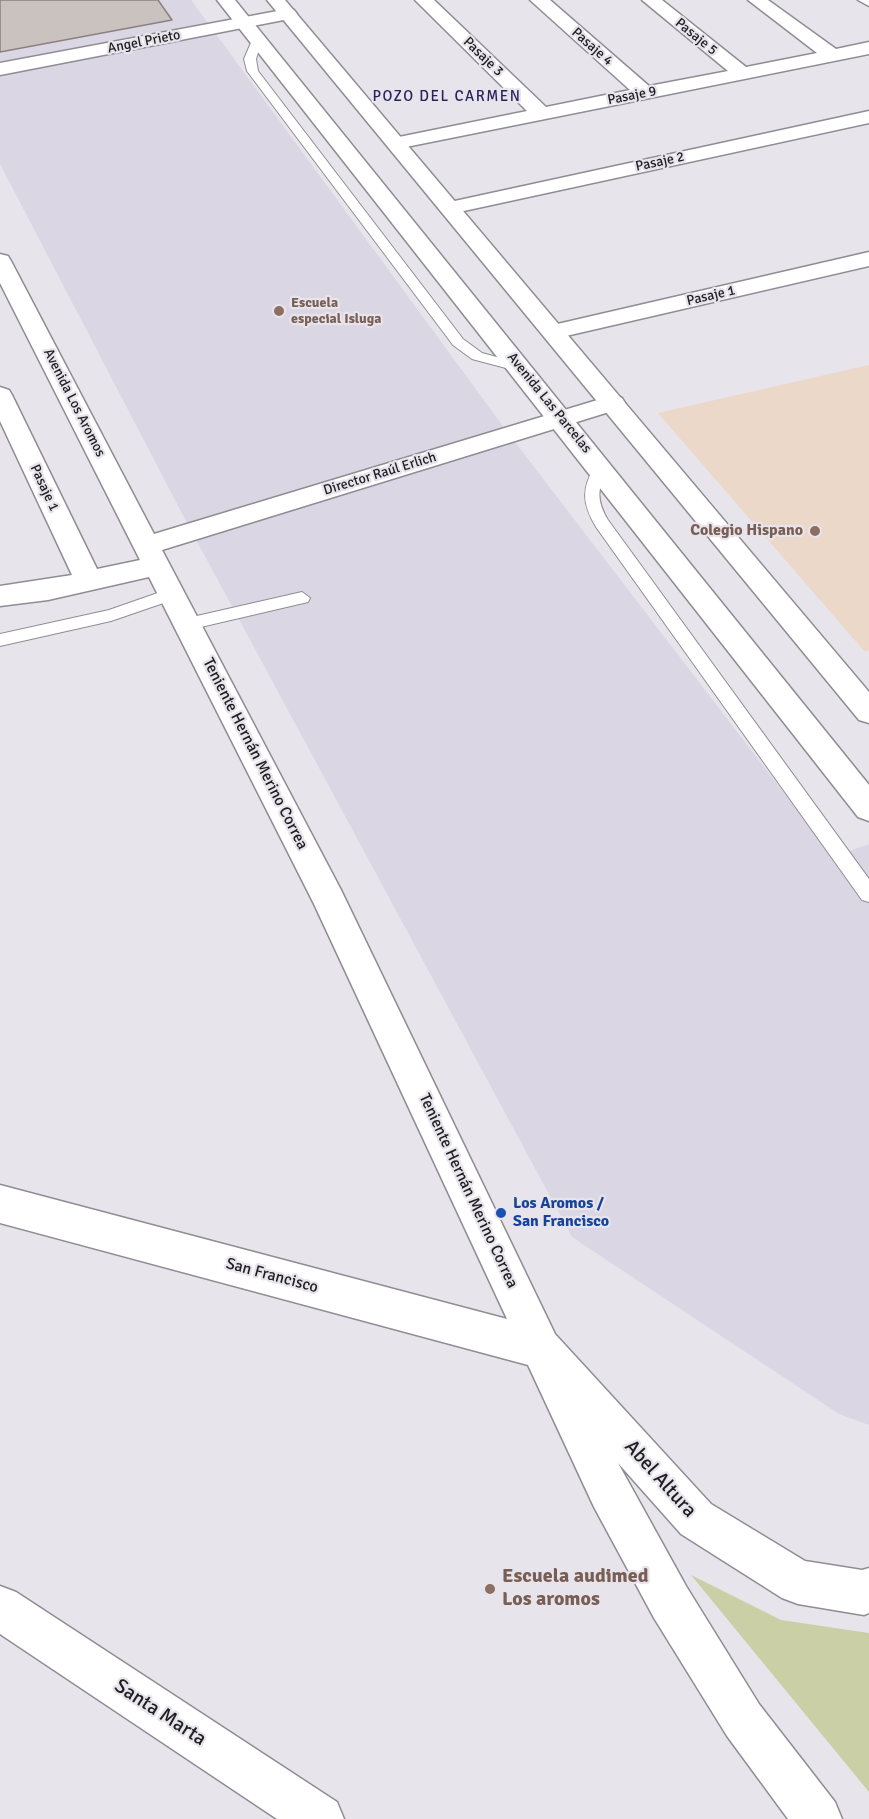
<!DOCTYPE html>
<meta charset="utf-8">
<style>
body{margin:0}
canvas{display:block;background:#e7e4eb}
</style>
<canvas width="869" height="1819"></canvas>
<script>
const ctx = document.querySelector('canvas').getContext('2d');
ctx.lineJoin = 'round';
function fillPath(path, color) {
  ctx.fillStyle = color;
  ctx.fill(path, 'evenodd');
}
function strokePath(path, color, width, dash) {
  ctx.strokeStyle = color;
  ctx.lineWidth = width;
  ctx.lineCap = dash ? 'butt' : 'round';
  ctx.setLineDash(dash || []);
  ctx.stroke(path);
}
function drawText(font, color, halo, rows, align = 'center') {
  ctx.font = font + ' Signika,sans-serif';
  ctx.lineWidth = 4.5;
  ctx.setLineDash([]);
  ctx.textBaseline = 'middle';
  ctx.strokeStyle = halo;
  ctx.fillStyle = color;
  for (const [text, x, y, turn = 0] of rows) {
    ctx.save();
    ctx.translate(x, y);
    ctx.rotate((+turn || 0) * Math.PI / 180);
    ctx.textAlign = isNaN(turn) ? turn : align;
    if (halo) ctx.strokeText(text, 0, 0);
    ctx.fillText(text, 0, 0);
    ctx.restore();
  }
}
fillPath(new Path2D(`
 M0 0H191L505 429 833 857 869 844V1425L839 1414 572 1237 187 523 0 164Z`), '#dbd6e4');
fillPath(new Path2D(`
 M869 365V650L865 652 658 413Z`), '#ebd8c8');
fillPath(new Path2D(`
 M691 1575 781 1620 869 1633V1792Z`), '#cbcfa6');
const building = new Path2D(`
 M0 0H158L172 20 0 52Z`);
fillPath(building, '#cac2bf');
strokePath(building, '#89817e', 1.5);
const lane = new Path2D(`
 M253 38 262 40 256 59 258 71 463 339 482 353 526 365V371L521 372 472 359 453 345 247 71 244 59Z
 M601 463 609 468C597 487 596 500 608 520L869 879V902L862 900 596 527C582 503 581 489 596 464Z
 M172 588 180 594 178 598 111 621 0 646V634L109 610Z
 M302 592 310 598 308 602 188 630 180 624 188 618Z`);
const street = new Path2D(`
 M415 0H434L546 107 630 90 530 0H550L649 86 728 71 642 0H662L746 67 817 53 748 0H768L836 49 869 42V54L396 149 389 147 386 143 389 139 527 111Z
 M858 0H869V6Z
 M288 9 294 10 297 14 294 18 0 75V63Z
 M869 111V123L450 214 443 212 439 208 443 204 450 202Z
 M869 252V266L553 339 545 337 541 332 545 327 553 325Z
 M0 254 8 256 11 261 154 534 604 398 613 395 622 398 625 403 622 408 162 550 341 890 555 1334 711 1504 805 1561 862 1570 869 1568V1613L864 1615 798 1604 782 1598 681 1534 618 1463 686 1586 759 1704 835 1802 842 1819H788L727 1736 654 1618 594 1507 528 1365 0 1223V1185L507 1319 314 904 149 577 48 600 0 606V586L72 575 0 421V387L9 390 12 395 97 569 140 560 0 283Z
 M0 1586 16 1592 337 1802 344 1819H277L0 1634Z`);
const secondary = new Path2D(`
 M217 0H235L869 785V821L858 817Z
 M267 0H285L869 692V723L859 720Z`);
strokePath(lane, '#8f8d93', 2);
strokePath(street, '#8f8d93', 3);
strokePath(secondary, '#8f8d93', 3);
fillPath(lane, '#fff');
fillPath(street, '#fff');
fillPath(secondary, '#fff');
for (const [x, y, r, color] of [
 [279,311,6,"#8d6e63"],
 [815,531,6,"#8d6e63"],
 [501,1213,6,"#1a4fb4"],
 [490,1589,6,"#8d6e63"]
]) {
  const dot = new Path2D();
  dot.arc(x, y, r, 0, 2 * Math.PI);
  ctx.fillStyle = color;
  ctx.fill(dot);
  strokePath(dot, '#e7e4eb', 2);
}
drawText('14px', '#1e1d20', '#e7e4eb', [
 ["Pasaje 5",696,37,39],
 ["Angel Prieto",144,42,-11],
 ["Pasaje 4",592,47,41],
 ["Pasaje 3",483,57,44],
 ["Pasaje 9",632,96,-11],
 ["Pasaje 2",660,162,-12],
 ["Pasaje 1",711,296,-13],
 ["Avenida Los Aromos",74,403,63],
 ["Avenida Las Parcelas",549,403,51],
 ["Director Raúl Erlich",380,474,-17],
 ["Pasaje 1",44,488,65]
]);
drawText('bold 14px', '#785e54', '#e7e4eb', [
 ["Escuela",291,303],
 ["especial Isluga",291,319]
], 'left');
ctx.letterSpacing = '1.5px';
drawText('15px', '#28235d', '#e7e4eb', [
 ["POZO DEL CARMEN",447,97]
]);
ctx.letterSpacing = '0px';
drawText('bold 16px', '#785e54', '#e7e4eb', [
 ["Colegio Hispano",803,531]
], 'right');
drawText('16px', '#1e1d20', '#e7e4eb', [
 ["Teniente Hernán Merino Correa",255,754,63],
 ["Teniente Hernán Merino Correa",468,1191,65],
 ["San Francisco",272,1276,15]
]);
drawText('bold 16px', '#164399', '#e7e4eb', [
 ["Los Aromos /",513,1204],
 ["San Francisco",513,1222]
], 'left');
drawText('20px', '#1e1d20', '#e7e4eb', [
 ["Abel Altura",660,1479,48],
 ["Santa Marta",160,1713,33]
]);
drawText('bold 20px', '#785e54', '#e7e4eb', [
 ["Escuela audimed",502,1577],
 ["Los aromos",502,1600]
], 'left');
</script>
